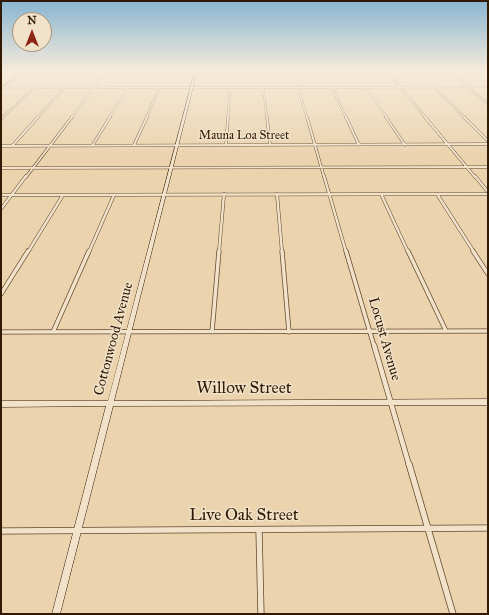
<!DOCTYPE html>
<style>
body{margin:0}
#map{position:relative;width:489px;height:615px;overflow:hidden;background:#ebd3ae;font-family:"IM FELL Great Primer",serif}
canvas{display:block}
.frame{position:absolute;inset:0;border:2px solid #311902;pointer-events:none}
.north{position:absolute;left:12px;top:12px;width:40px;height:40px;box-sizing:border-box;background:#f2e2ca;border:1px solid #a5927a;border-radius:50%;rotate:0deg;font-size:11px;font-weight:700;line-height:16px;text-align:center;color:#311902}
.north::after{content:'';display:block;margin:auto;width:14px;height:18px;background:#8f2418;clip-path:polygon(50% 0,100% 100%,50% 72%,0 100%)}
</style>
<div id="map">
<canvas width="489" height="615"></canvas>
<div class="frame"></div>
<div class="north">N</div>
</div>
<script>
const ctx = document.querySelector('canvas').getContext('2d');
ctx.lineJoin = 'round';
function strokePath(path, color, width, dash) {
  ctx.strokeStyle = color;
  ctx.lineWidth = width;
  ctx.lineCap = dash ? 'butt' : 'round';
  ctx.setLineDash(dash || []);
  ctx.stroke(path);
}
function fillPath(path, color) {
  ctx.fillStyle = color;
  ctx.fill(path, 'evenodd');
}
function drawText(font, color, halo, rows, align = 'center') {
  ctx.font = font + ' "IM FELL Great Primer",serif';
  ctx.lineWidth = 3;
  ctx.setLineDash([]);
  ctx.textBaseline = 'middle';
  ctx.strokeStyle = halo;
  ctx.fillStyle = color;
  for (const [text, x, y, turn = 0] of rows) {
    ctx.save();
    ctx.translate(x, y);
    ctx.rotate((+turn || 0) * Math.PI / 180);
    ctx.textAlign = isNaN(turn) ? turn : align;
    if (halo) ctx.strokeText(text, 0, 0);
    ctx.fillText(text, 0, 0);
    ctx.restore();
  }
}
const streetFar5 = new Path2D(`
 M293 71 307 118
 M387 71 426 118
 M449 71 488 104
 M19 76 488 75
 M263 87 267 118
 M332 87 346 118
 M366 87 387 118
 M434 87 465 118
 M2 88 488 87
 M2 118 34 88
 M37 118 64 88
 M71 118 107 71
 M109 118 127 88
 M146 118 160 87
 M228 118 230 87`);
const streetFar4 = new Path2D(`
 M267 117 270 145
 M307 117 324 177
 M346 117 359 145
 M386 117 405 145
 M425 117 475 177
 M464 117 488 141
 M1 119 3 117
 M134 145 147 117
 M226 145 228 117
 M1 146 488 144
 M12 146 38 117
 M92 146 110 117
 M1 168 488 167
 M26 177 72 117`);
const streetFar3 = new Path2D(`
 M324 176 346 252
 M475 176 488 192
 M277 194 282 252
 M381 194 408 252
 M437 194 474 252
 M1 195 488 194
 M1 209 26 176
 M28 252 63 195
 M89 252 114 195
 M219 252 224 194`);
const streetFar2 = new Path2D(`
 M282 251 289 332
 M346 251 374 346
 M408 251 446 331
 M473 251 488 274
 M1 294 28 251
 M1 332 488 331
 M53 332 89 251
 M212 332 219 251`);
const streetFar1 = new Path2D(`
 M374 345 409 465`);
const street = new Path2D(`
 M409 464 453 614
 M259 530 261 614
 M1 531 488 528`);
const secondary = new Path2D(`
 M24 71H26L1 90V88Z
 M195 71H197L114 401 488 399V405L113 406 60 614H52L106 406 1 407V401H108Z`);
strokePath(streetFar5, '#60482d', 2);
strokePath(streetFar4, '#60482d', 3);
strokePath(streetFar3, '#60482d', 3.5);
strokePath(streetFar2, '#60482d', 5);
strokePath(streetFar1, '#60482d', 6);
strokePath(street, '#60482d', 7);
strokePath(secondary, '#311902', 1);
strokePath(streetFar5, '#f2e2ca', 1.5);
strokePath(streetFar4, '#f2e2ca', 2);
strokePath(streetFar3, '#f2e2ca', 2.5);
strokePath(streetFar2, '#f2e2ca', 3.5);
strokePath(streetFar1, '#f2e2ca', 4.5);
strokePath(street, '#f2e2ca', 5.5);
fillPath(secondary, '#f2e2ca');
const sky = ctx.createLinearGradient(0, 0, 0, 157);
sky.addColorStop(0, '#88b5d1');
sky.addColorStop(0.45, '#f6ebdb');
sky.addColorStop(1, '#f6ebdb00');
ctx.fillStyle = sky;
ctx.fillRect(0, 0, 489, 157);
drawText('12px', '#311902', '#f2e2ca', [
 ["Mauna Loa Street",244,136]
]);
drawText('14px', '#311902', '#f2e2ca', [
 ["Cottonwood Avenue",114,339,-75],
 ["Locust Avenue",384,339,74]
]);
drawText('17px', '#311902', '#f2e2ca', [
 ["Willow Street",244,389],
 ["Live Oak Street",244,516]
]);
</script>
